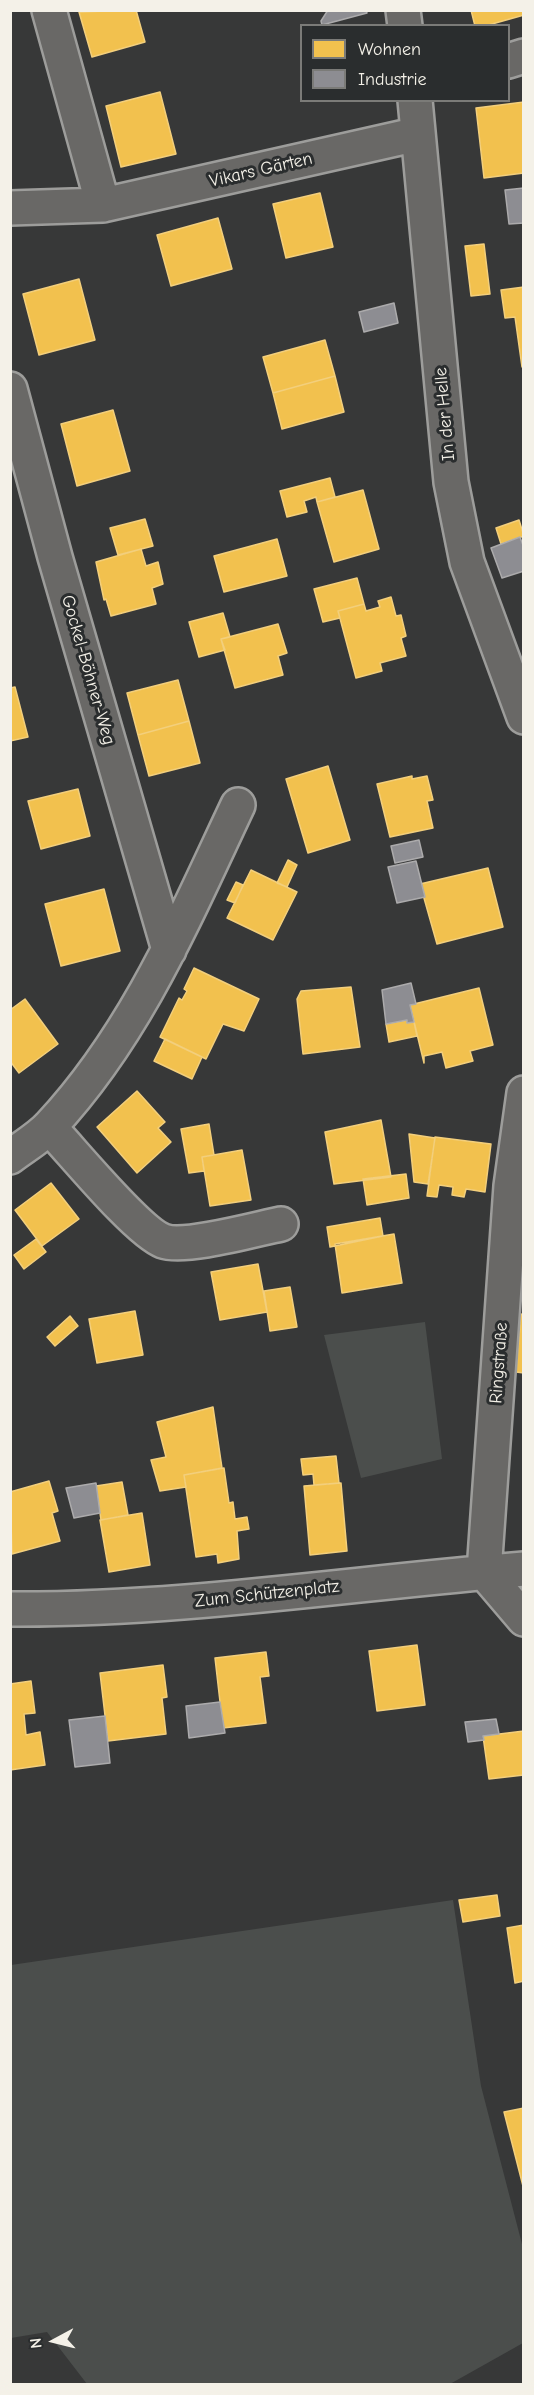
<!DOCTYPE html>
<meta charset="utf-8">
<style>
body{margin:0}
#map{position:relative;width:534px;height:2395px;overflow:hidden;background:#373838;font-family:"Comic Neue",sans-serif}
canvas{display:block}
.frame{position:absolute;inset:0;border:12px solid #f4f1e8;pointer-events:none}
.legend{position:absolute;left:300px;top:24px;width:210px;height:78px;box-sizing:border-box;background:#2a2d2e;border:2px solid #7b7b78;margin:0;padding:8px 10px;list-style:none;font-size:18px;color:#f4f1e8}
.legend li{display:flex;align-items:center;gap:12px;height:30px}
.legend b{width:30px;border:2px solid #7b7b78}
.north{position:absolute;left:24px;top:2311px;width:60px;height:60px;-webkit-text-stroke:4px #2a2d2e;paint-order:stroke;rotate:263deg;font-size:16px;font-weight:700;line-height:24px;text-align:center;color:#f4f1e8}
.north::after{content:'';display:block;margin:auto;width:21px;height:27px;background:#f4f1e8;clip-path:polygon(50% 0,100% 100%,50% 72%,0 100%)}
</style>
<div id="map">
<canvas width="534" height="2395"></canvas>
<div class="frame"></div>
<ul class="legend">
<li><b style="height:16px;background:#f2c14e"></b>Wohnen</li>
<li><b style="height:16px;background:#8d8d92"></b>Industrie</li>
</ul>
<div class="north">N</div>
</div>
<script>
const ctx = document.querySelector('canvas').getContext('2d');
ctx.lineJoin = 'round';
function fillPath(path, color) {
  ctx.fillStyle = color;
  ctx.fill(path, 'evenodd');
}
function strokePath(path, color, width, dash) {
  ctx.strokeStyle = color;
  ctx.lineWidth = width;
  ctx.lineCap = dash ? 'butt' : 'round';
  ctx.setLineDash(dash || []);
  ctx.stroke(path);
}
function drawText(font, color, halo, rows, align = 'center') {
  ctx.font = font + ' "Comic Neue",sans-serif';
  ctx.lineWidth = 6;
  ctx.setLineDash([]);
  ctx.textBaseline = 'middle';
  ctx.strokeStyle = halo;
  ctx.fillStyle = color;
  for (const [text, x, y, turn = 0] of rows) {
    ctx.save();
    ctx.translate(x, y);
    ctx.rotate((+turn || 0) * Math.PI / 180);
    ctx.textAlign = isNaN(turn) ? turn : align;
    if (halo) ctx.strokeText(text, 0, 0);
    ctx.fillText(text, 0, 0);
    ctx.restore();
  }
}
fillPath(new Path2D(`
 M425 1322 442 1459 361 1478 324 1335Z
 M453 1900 481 2086 523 2248V2343L450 2384H87L47 2332 11 2338V1965Z`), '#4b4e4c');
const homes = new Path2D(`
 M136 10 145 42 92 57 79 12Z
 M471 10H524V15L485 26H475Z
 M160 92 176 154 121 167 106 106Z
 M524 102V173L484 178 476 108Z
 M320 193 333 247 286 258 273 204Z
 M218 218 232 269 171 286 157 235Z
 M484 244 490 294 471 296 465 246Z
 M79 279 95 340 39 355 23 294Z
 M524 287V367H522L515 317 505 318 501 290Z
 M325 340 335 376 273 393 263 357Z
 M335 376 344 412 282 429 273 393Z
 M113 410 130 471 77 486 61 424Z
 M330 478 335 497 317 502 316 497 304 501 307 512 287 517 280 491Z
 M363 490 379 549 334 562 317 502Z
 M145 519 153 546 118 555 110 528Z
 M519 520 524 536 501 544 496 528Z
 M277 539 287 576 224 592 214 556Z
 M141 549 146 566 158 562 163 584 152 588 156 604 111 616 106 599 104 600 96 562Z
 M357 578 364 604 338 611 340 618 323 622 314 589Z
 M391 597 396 616 401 615 406 636 401 638 406 656 380 663 382 671 356 678 338 611 364 604 366 611 380 607 378 601Z
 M223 613 230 637 221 639 225 650 199 657 189 622Z
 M278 624 287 653 278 656 283 675 235 688 221 639Z
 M178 680 189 721 138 735 127 693Z
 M15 687 28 737 10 741V688Z
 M189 721 200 763 149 776 138 735Z
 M328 766 350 840 308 853 286 779Z
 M412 776V779L427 776 433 800 427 801 433 828 390 837 377 784Z
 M78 789 90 836 41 849 28 801Z
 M288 860 297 865 287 887 277 883Z
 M488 868 503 927 437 944 420 884Z
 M251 870 297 892 273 940 227 918Z
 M236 882 243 885 235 903 227 900Z
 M104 889 120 951 61 966 45 904Z
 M194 968 259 999 244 1031 223 1024 206 1059 160 1037 179 998 182 1000 187 991 184 989Z
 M351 987 360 1047 303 1054 297 999 301 991Z
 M479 988 493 1045 470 1051 473 1061 446 1068 442 1052 424 1056V1063L410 1005Z
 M25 999 58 1044 19 1073 10 1061V1010Z
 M407 1020V1023L414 1022 417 1036 389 1042 386 1024Z
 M165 1039 202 1057 192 1079 154 1061Z
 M137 1091 165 1122 158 1128 171 1142 137 1173 97 1127Z
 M381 1120 391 1177 334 1184 325 1132Z
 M209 1124 214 1155 202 1157 204 1171 189 1173 181 1129Z
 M409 1134 435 1138 428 1184 414 1182Z
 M435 1137 491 1144 485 1192 466 1189 464 1197 452 1195 453 1187 439 1185 437 1197 427 1196Z
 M242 1150 251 1200 210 1206 202 1157Z
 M406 1174 409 1198 367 1205 363 1179Z
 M51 1183 79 1219 42 1246 15 1210Z
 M380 1218 383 1236 330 1247 327 1227Z
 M394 1234 402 1283 342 1293 335 1244Z
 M36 1239 46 1252 24 1269 14 1255Z
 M258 1264 267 1312 220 1320 211 1272Z
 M290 1287 297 1327 270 1331 264 1291Z
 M135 1311 143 1355 97 1363 89 1319Z
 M521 1314 524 1315V1373L516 1372Z
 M70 1316 78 1326 55 1346 47 1337Z
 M213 1407 222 1468 184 1475 186 1487 160 1491 151 1460 166 1457 157 1422Z
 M336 1456 339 1483 314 1485 313 1474 303 1475 301 1459Z
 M224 1468 229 1503 233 1502 235 1519 247 1517 249 1529 237 1531 239 1559 218 1563 217 1554 196 1557 184 1475Z
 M49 1481 58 1511 52 1513 60 1541 12 1554 10 1492Z
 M122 1482 128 1515 101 1520 96 1486Z
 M341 1483 347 1551 310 1555 304 1486Z
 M142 1513 150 1565 109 1572 100 1520Z
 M417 1645 425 1705 377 1711 369 1651Z
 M266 1652 269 1676 260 1677 266 1723 223 1728 215 1658Z
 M163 1665 167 1697 162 1698 166 1734 108 1741 100 1673Z
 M31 1681 35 1713 24 1714 26 1735 40 1732 45 1765 10 1770V1684Z
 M524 1731V1775L489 1779 483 1736Z
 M497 1895 500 1916 463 1922 459 1900Z
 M524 1925V1981L515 1983 507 1928Z
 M524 2108V2190L504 2112Z`);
fillPath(homes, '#f2c14e');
strokePath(homes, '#f3cf7c', 1.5);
const industry = new Path2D(`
 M328 10H366L367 13 322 25 321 21Z
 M524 188V223L509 224 505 190Z
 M394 303 398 323 364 332 359 312Z
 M520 537 524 548V571L502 578 491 548Z
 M419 840 423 857 395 863 391 846Z
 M416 861 425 897 397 903 388 867Z
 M411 983 416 1004 410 1005 414 1022 407 1023V1020L386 1024 382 990Z
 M96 1483 100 1513 74 1518 66 1488Z
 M220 1702 225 1733 189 1738 186 1706Z
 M105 1716 110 1763 75 1767 69 1720Z
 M496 1719 499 1734 483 1736 484 1740 468 1742 465 1722Z`);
fillPath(industry, '#8d8d92');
strokePath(industry, '#acabac', 1.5);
const minor = new Path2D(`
 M49 10 103 205
 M403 10 405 26
 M508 61 524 56
 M415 100 451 482 467 562 524 717
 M10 208 103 205 418 134
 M10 389 55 557 169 950
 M524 1093 511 1186 484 1572 524 1619
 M49 1127C72 1151 137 1231 163 1241 185 1249 256 1229 281 1224
 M10 1157C23 1147 39 1138 50 1126 136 1034 185 917 238 805
 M10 1609C182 1610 353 1583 524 1569`);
strokePath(minor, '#9d9d9b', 38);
strokePath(minor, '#696866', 33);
drawText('18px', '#f4f1e8', '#2a2d2e', [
 ["Vikars Gärten",261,170,-13],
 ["In der Helle",445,414,-95],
 ["Gockel-Böhner-Weg",88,670,74],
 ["Ringstraße",499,1363,-86],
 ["Zum Schützenplatz",267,1594,-6]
]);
</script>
